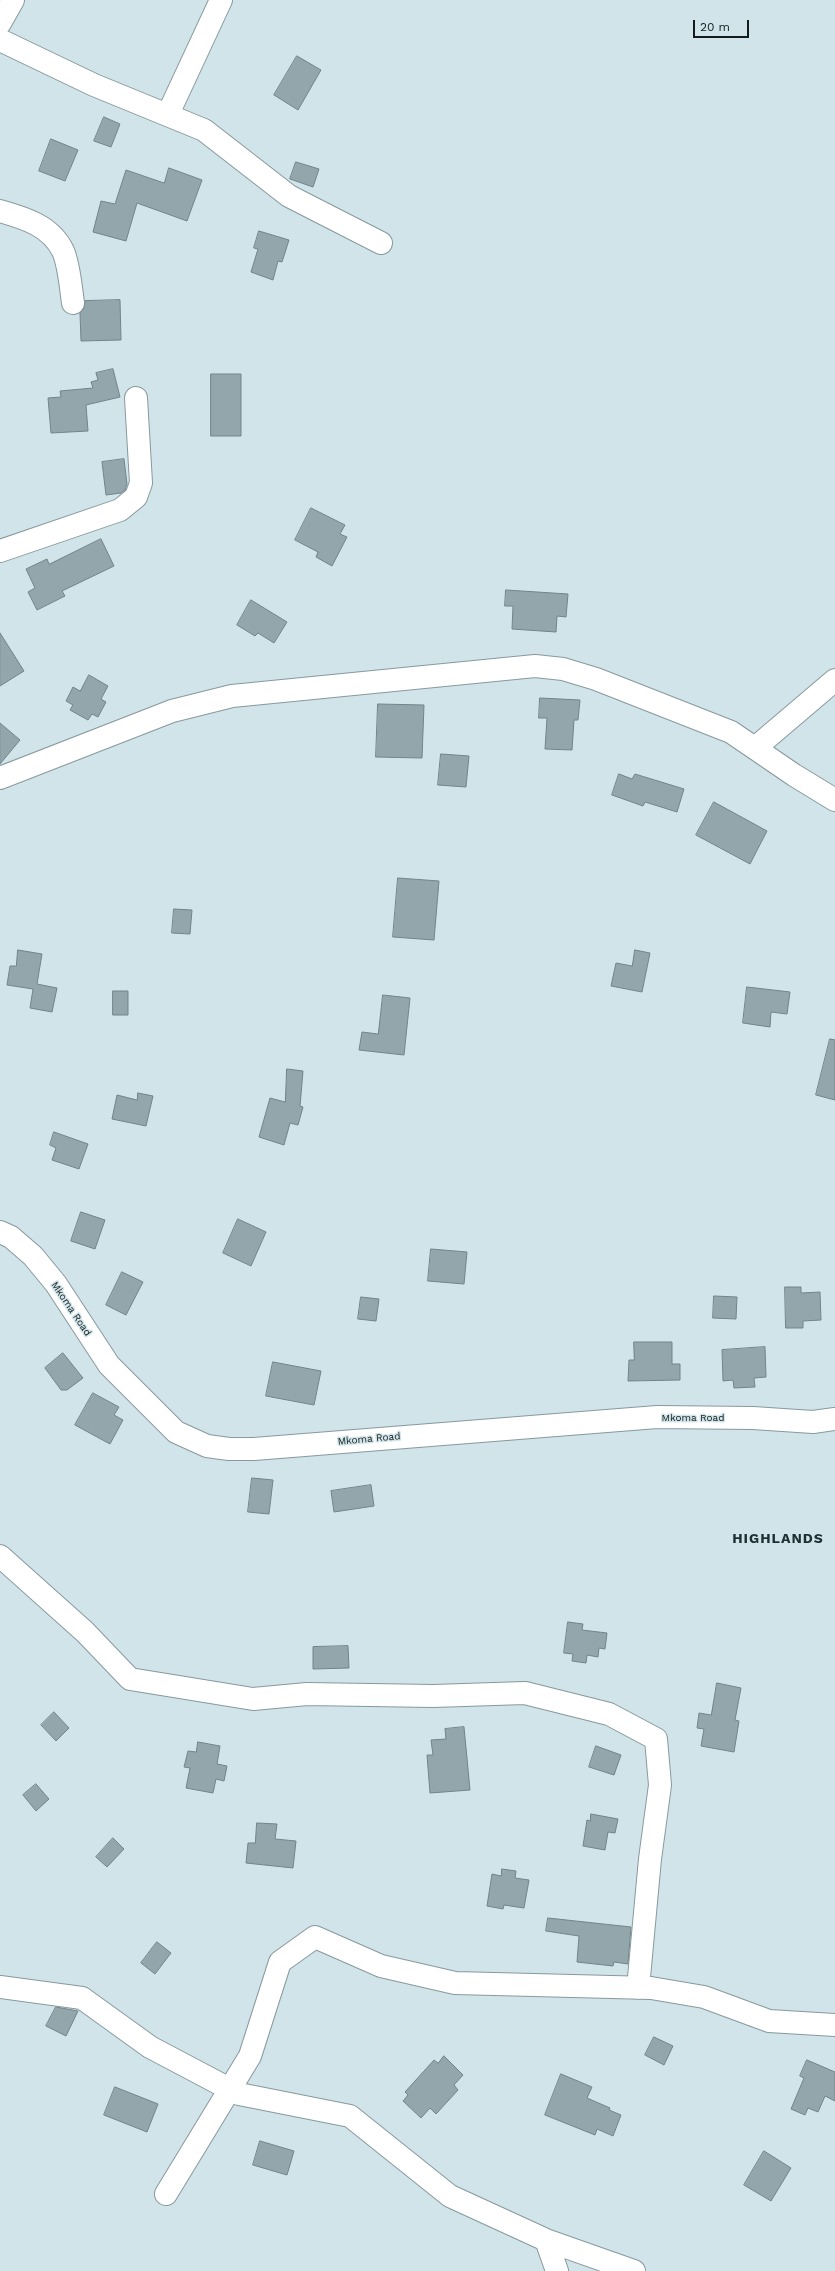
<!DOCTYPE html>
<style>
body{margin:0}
#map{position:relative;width:835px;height:2271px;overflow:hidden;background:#d0e4e9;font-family:"Work Sans",sans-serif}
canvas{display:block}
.scale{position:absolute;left:693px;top:20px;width:56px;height:18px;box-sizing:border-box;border:2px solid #131b1d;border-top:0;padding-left:5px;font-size:12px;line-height:14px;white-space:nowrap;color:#131b1d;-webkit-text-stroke:3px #d0e4e9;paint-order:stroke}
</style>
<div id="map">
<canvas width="835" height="2271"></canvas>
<div class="scale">20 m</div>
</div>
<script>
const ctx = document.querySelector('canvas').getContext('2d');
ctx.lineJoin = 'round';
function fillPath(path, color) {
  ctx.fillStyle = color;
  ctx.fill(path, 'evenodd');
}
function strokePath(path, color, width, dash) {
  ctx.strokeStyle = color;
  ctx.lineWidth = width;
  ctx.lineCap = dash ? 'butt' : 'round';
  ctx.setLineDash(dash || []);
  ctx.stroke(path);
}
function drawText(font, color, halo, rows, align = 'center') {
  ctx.font = font + ' "Work Sans",sans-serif';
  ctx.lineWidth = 3;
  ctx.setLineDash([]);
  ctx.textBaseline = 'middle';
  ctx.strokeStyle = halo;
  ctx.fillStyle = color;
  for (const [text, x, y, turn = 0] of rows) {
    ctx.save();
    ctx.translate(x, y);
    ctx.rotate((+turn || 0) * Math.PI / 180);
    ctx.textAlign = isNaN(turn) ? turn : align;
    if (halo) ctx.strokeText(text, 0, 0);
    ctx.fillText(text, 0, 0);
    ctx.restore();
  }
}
const building = new Path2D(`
 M297 56 321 70 298 110 274 95Z
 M104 117 120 124 111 147 94 141Z
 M51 139 78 150 65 181 39 171Z
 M296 162 319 169 313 187 290 179Z
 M169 168 202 180 187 221 137 203 126 241 93 232 101 201 115 204 126 170 164 183Z
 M259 231 289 240 282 262 278 261 273 280 251 272 258 249 254 248Z
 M120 300 121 340 81 341 80 313 84 308 85 301Z
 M113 369 120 397 86 405 88 431 51 433 48 398 61 397 60 391 93 388 91 382 98 380 96 373Z
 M211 374H241V436H211Z
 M124 459 127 484 125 490 121 493 106 495 102 462Z
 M311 508 345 525 340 534 347 537 332 566 316 557 318 552 295 540Z
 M101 539 114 566 62 591 65 596 37 610 28 592 35 588 26 569 47 559 49 564Z
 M506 590 568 594 566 617 557 616 556 632 512 629 513 606H505Z
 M251 600 287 622 274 643 258 633 255 636 237 625Z
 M0 633 24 671 0 686Z
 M89 675 108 686 101 699 106 702 98 717 92 714 88 720 70 710 73 705 66 701 73 687 80 691Z
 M540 698 580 700 578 720H574L572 750 545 749 547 718H539Z
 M378 704 424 705 422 758 376 757Z
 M0 723 20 740 0 764Z
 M441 754 469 756 466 787 438 785Z
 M619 774 632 779 635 774 684 789 677 812 645 802 643 806 612 795Z
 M714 802 767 831 750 864 696 835Z
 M398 878 439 881 434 940 393 937Z
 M174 909 192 910 190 934 172 933Z
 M18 950 42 954 37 984 57 988 52 1012 30 1008 33 989 7 985 10 966H16Z
 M635 950 650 953 642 992 611 986 616 963 632 966Z
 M747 987 790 992 787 1014 771 1012 770 1027 743 1023Z
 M113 991H128V1015H113Z
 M383 995 410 998 404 1055 359 1050 362 1032 378 1034Z
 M830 1039 835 1040V1100L816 1095Z
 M287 1069 303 1071 300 1106 303 1107 298 1125 290 1123 284 1145 259 1137 270 1098 285 1102Z
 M138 1093 153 1096 146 1126 112 1119 117 1095 137 1100Z
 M54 1132 88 1144 79 1169 52 1160 56 1148 50 1145Z
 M81 1212 105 1220 95 1249 71 1241Z
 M238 1219 266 1232 251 1266 223 1253Z
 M431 1249 467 1252 464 1284 428 1281Z
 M122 1272 143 1282 126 1315 106 1305Z
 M785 1287H801V1293L820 1292 821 1320 803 1321V1328H786Z
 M714 1296 737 1297 736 1319 713 1318Z
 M361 1297 379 1299 376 1321 358 1319Z
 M634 1342H672V1364H680V1380L628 1381 629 1360H634Z
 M765 1347 766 1377 754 1378 755 1387 734 1388 733 1380 723 1381 722 1350Z
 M63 1353 83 1378 67 1390H61L45 1368Z
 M273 1362 321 1371 314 1405 266 1396Z
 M93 1393 119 1407 114 1415 123 1420 110 1444 75 1425Z
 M252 1478 273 1480 269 1514 248 1512Z
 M371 1485 374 1506 334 1512 331 1491Z
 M568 1622 583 1624 582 1630 607 1633 605 1649 599 1648 598 1657 587 1655 586 1663 572 1661 573 1654 564 1653Z
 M348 1646 349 1668 313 1669V1647Z
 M717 1683 741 1688 735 1720 739 1721 734 1752 701 1746 704 1729 697 1728 699 1713 711 1715Z
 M54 1712 69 1728 56 1741 41 1725Z
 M464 1727 470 1790 430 1793 427 1755H433L431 1740 446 1739 445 1729Z
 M198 1742 220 1746 217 1764 227 1766 224 1781 216 1779 213 1793 186 1788 190 1768 184 1767 188 1751 196 1752Z
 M596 1746 621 1755 614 1775 589 1767Z
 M36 1784 49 1799 36 1811 23 1795Z
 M591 1814 618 1819 615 1833 608 1832 605 1850 583 1846 587 1820 590 1821Z
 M257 1823 277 1824 275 1839 296 1841 293 1868 246 1863 248 1843H255Z
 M113 1838 124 1849 107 1867 96 1857Z
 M502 1869 516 1871 515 1878 529 1880 524 1908 504 1905 503 1909 487 1906 492 1874 501 1876Z
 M548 1918 631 1927 628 1964 614 1962 613 1966 577 1962 579 1936 546 1931Z
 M157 1942 171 1953 155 1974 141 1963Z
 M56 2007 78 2011 66 2036 46 2026Z
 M654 2037 673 2046 664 2065 645 2055Z
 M444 2056 463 2075 454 2085 458 2090 436 2114 430 2108 421 2118 403 2101 408 2095 405 2092 434 2060 438 2063Z
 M807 2060 835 2072V2101L825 2096 818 2112 808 2108 805 2115 791 2109 804 2078 800 2076Z
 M561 2074 592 2087 587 2098 610 2108 609 2110 621 2115 613 2136 597 2129 595 2135 545 2115Z
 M115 2087 158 2104 147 2132 104 2115Z
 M260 2141 294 2151 287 2175 253 2165Z
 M764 2151 791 2168 771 2201 744 2185Z`);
fillPath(building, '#93a6ab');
strokePath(building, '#728489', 1);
const street = new Path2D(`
 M0 23 13 0
 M0 40 94 85 204 130 289 196 381 243
 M168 114 221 0
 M0 211C25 218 51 226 63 251 69 264 71 289 73 303
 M0 551 120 510 136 497 141 483 136 398
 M755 748 835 680
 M0 778 172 711 232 696 535 666 563 669 596 679 731 732 794 775 835 800
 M0 1232 11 1237 33 1256 56 1284 109 1365 176 1432 207 1446 229 1449H254L657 1417 753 1418 813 1422 835 1419
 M0 1556 85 1632 130 1679 253 1699 307 1694 433 1696 525 1693 609 1714 656 1739 660 1785 650 1859 638 1988
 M0 1987 82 1998 150 2047 239 2094 350 2116 450 2196 546 2240 634 2271
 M166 2194 250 2056 280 1962 315 1937 381 1966 455 1983 651 1988 704 1997 769 2021 835 2025
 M546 2240 557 2271`);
strokePath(street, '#87999e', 24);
strokePath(street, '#fff', 22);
drawText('10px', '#131b1d', '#d0e4e9', [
 ["Mkoma Road",71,1309,56],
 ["Mkoma Road",693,1418],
 ["Mkoma Road",369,1439,-5]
]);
ctx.letterSpacing = '1px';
drawText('bold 14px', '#1e2e32', '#d0e4e9', [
 ["HIGHLANDS",778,1539]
]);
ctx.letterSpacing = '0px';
</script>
